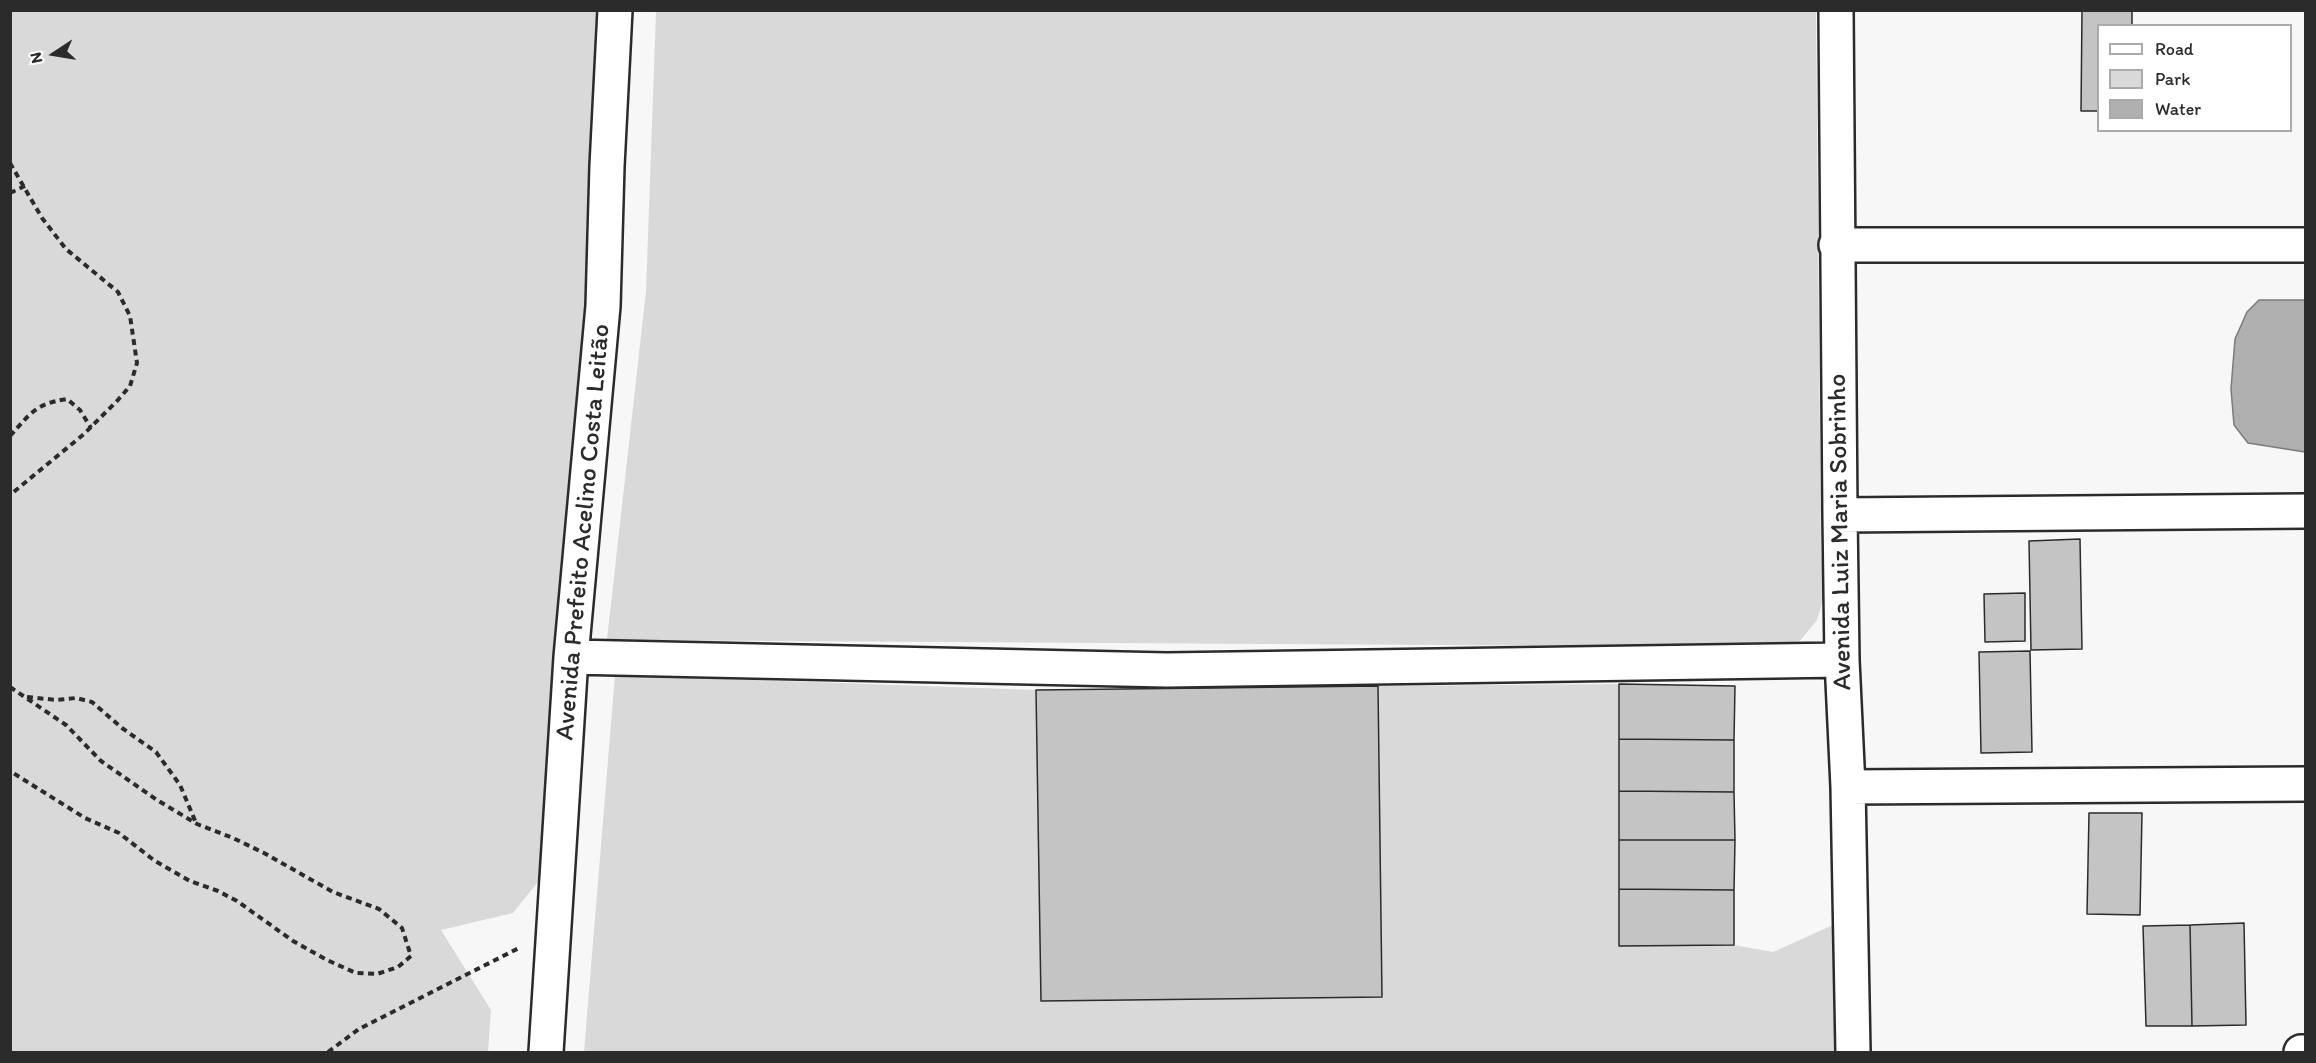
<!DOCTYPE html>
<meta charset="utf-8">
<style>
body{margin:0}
#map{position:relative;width:2316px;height:1063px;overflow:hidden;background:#f7f7f7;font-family:Itim,sans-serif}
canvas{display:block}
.frame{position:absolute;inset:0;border:12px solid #2b2b2b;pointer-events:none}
.legend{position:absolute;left:2097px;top:24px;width:195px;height:108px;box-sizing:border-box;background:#fff;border:2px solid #aaa;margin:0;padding:8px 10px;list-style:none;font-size:18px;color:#2b2b2b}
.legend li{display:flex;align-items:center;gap:12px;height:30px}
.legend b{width:30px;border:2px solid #aaa}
.north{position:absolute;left:24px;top:24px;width:60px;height:60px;-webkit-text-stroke:4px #fff;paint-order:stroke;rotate:258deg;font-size:16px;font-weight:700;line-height:24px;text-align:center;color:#2b2b2b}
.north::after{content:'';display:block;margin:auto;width:21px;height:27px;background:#2b2b2b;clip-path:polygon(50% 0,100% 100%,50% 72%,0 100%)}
</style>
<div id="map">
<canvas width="2316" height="1063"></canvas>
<div class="frame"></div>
<ul class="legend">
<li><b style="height:8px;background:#fff"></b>Road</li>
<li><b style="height:16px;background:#d9d9d9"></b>Park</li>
<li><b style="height:16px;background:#b0b0b0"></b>Water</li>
</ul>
<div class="north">N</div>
</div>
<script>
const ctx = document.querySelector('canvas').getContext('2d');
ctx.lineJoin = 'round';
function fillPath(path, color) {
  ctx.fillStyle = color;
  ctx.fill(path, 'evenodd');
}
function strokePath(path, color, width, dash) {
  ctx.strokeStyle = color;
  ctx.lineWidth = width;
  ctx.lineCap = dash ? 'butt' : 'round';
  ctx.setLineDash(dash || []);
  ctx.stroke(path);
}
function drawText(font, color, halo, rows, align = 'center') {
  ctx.font = font + ' Itim,sans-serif';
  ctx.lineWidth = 4.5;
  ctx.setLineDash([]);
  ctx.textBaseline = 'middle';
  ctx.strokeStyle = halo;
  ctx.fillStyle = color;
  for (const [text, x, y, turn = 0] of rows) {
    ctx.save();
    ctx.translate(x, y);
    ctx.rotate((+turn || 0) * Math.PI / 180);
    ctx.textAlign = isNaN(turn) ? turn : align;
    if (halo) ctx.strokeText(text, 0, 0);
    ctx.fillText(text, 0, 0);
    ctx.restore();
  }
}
fillPath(new Path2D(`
 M10 11H610L549 868 513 913 441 930 491 1010 488 1052H11Z
 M656 11H1816L1821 555 1827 587 1817 620 1799 642 1775 647 607 640 646 291Z
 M615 675 1036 690 1041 1001 1382 997 1378 686 1619 684V946L1734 945 1773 952 1833 925 1835 1052H584Z`), '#d9d9d9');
const water = new Path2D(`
 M2259 300H2305V452L2248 443 2234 425 2231 389 2235 339 2247 312Z`);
fillPath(water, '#b0b0b0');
strokePath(water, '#7b7b7b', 1.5);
const building = new Path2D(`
 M2082 10H2132V26H2098V111H2081Z
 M2080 539 2082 649 2031 650 2029 541Z
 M2025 593V641L1985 642 1984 594Z
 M2030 651 2032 752 1981 753 1979 652Z
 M1619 684 1735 686 1734 740 1619 739Z
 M1378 686 1382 997 1041 1001 1036 690Z
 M1619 739 1734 740V792L1619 791Z
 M1619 791 1734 792 1735 840H1619Z
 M2089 813H2142L2140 915 2087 914Z
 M1619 840H1735L1734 890 1619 889Z
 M1619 889 1734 890V945L1619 946Z
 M2244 923 2246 1025 2192 1026 2190 925Z
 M2190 925 2192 1026H2146L2143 926Z`);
fillPath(building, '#c4c4c4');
strokePath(building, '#2b2b2b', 1.5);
const minor = new Path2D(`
 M1836 10 1840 515 1842 660 1848 787 1853 1052
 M1836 245H2306
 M1840 515 2306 511
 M571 657 1167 670 1842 660
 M1848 787 2306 784
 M546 1052 571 657 603 306 607 166 615 10
 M2301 1052H2306`);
strokePath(minor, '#2b2b2b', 38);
strokePath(new Path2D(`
 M10 163 42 218 66 249 118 292 130 316 137 363 130 386 117 401 84 434 10 495
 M10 193 25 186
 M10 436C31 413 35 404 67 399L80 410 91 428
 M10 687 66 725 101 761 157 800 197 824 233 838 264 853 333 892 379 909 402 928 411 956 398 967 377 974 356 973 327 960 293 941 237 901 218 891 190 881 155 861 119 833 85 818 10 771
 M27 697 57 700 76 698 92 702 122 728 156 752 180 785 196 823
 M328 1052 359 1029 519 948`), '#2b2b2b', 4, [6, 4.5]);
strokePath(minor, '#fff', 33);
drawText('26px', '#2b2b2b', '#fff', [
 ["Avenida Prefeito Acelino Costa Leitão",584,532,-85],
 ["Avenida Luiz Maria Sobrinho",1841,532,-91]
]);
</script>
